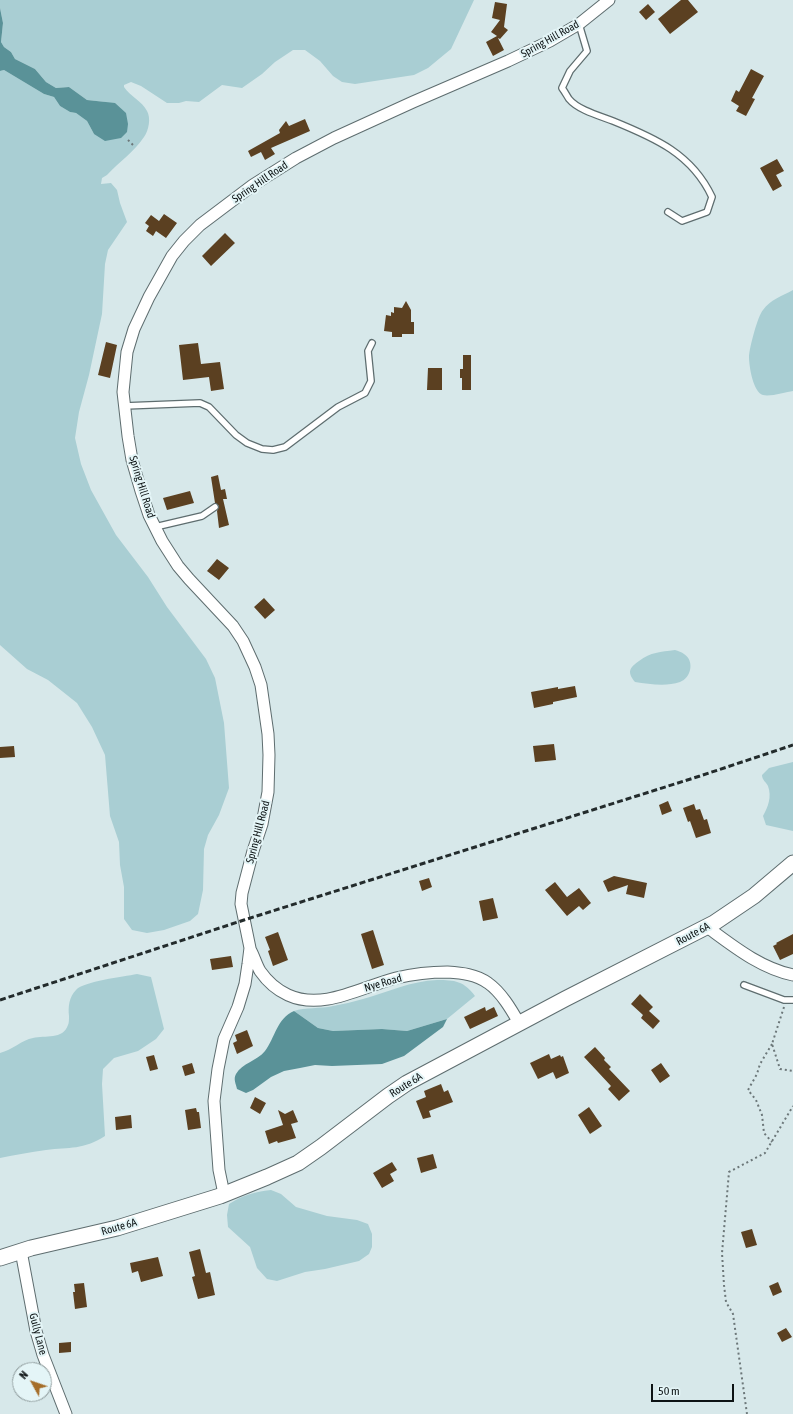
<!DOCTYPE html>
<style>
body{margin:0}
#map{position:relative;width:793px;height:1414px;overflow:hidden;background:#d7e8ea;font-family:"Asap Condensed",sans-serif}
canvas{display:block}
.north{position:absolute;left:12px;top:1362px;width:40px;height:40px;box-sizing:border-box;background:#e4f5f7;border:1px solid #8e9b9c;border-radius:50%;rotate:310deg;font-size:11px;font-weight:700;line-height:16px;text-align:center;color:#0d1314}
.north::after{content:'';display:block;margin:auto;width:14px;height:18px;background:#a56e2a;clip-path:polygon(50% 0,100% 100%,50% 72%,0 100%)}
.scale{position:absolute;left:651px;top:1384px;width:83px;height:18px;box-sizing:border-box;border:2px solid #0d1314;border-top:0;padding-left:5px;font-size:12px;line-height:14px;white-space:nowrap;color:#0d1314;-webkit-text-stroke:3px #e4f5f7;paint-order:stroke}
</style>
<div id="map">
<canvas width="793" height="1414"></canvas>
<div class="north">N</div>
<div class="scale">50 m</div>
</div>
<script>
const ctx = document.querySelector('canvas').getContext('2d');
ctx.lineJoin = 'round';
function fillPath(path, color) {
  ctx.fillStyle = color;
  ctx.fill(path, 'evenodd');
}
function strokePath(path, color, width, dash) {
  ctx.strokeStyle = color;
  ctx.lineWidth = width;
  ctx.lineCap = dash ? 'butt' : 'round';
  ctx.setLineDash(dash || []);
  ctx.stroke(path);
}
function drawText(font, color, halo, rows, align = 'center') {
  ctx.font = font + ' "Asap Condensed",sans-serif';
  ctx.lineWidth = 4;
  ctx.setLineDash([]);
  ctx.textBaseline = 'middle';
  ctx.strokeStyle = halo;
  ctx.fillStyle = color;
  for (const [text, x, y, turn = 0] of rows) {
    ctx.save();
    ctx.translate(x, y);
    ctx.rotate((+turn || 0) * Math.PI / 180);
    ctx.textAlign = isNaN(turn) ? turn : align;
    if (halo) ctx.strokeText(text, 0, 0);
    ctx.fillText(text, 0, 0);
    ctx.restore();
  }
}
fillPath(new Path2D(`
 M0 0H474L451 49 428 68 414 75 355 84 342 82 333 76 320 61 305 50H293L275 62 262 74 242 88 222 85 199 102 186 101 179 103H167L141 86 131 82 124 85V87C130 96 142 101 147 111 151 118 149 130 144 137 135 151 119 162 107 175L102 178 101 184 111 183 117 190 120 203 127 222 108 250 105 264 102 314 89 375 79 412 75 438 81 464 91 490 116 535 148 577 167 607 206 659 215 678 224 723 229 788 219 815 208 835 204 849 203 890 198 914 190 921 164 930 147 933 132 930 124 919V887L120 865 119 842 110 816 105 755 92 727 77 703 48 680 27 669 0 645V71L4 70 44 94 54 97 60 106 70 112 76 113 87 121 94 134 105 102 87 100 69 87 56 88 46 82 35 69 15 59 11 52 4 47 1 42 3 23 0 8Z
 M793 290V391C786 392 770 397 763 395 753 392 749 366 749 357 749 349 758 315 763 310 770 300 782 296 793 290Z
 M675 650C678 651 682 652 684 654 695 661 691 678 680 682 666 687 649 684 635 682 627 672 629 668 639 661 651 652 660 652 675 650Z
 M793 762V831L766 825 763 816C768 807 772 797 768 786 766 782 762 780 762 775L769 768Z
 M137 974 151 977 164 1029 156 1039 138 1051 114 1058 103 1069 102 1084 105 1136C83 1150 70 1147 46 1150 30 1152 15 1155 0 1158V1053C12 1050 22 1040 33 1038 45 1035 63 1040 68 1025 69 1023 69 1019 69 1016 68 1007 69 997 76 990 84 981 123 977 137 974Z
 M437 980C455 980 464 981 475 996L447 1019 407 1031 382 1029 333 1031 318 1028 294 1011C305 1007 320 1009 333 1006 343 1004 353 1002 363 999 388 992 411 981 437 980Z
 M271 1190 281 1194 296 1207 327 1216 357 1220 368 1224 372 1234V1247L369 1254 359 1261 325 1269 305 1272 277 1281 267 1279 257 1268 250 1247 228 1227 227 1215 229 1204C243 1195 254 1192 271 1190Z`), '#a9ced3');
fillPath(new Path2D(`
 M0 8 3 23 1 42 4 47 11 52 15 59 35 69 46 82 56 88 69 87 87 100 115 103 126 113 128 124 127 132 121 138 105 141 94 134 87 121 76 113 70 112 60 106 54 97 44 94 4 70 0 71Z
 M294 1011 318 1028 333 1031 382 1029 407 1031 447 1019 443 1027 404 1056 382 1064 332 1066 315 1065 300 1068 284 1071 271 1077 253 1090 246 1093 237 1089C236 1084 233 1079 236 1074 242 1063 257 1061 265 1051 275 1038 277 1018 294 1011Z`), '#5a9298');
fillPath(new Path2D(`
 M681 0H688L698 12 670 34 658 19Z
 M495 2 507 4 504 27 508 30 500 39 498 38 504 50 493 56 486 42 497 36 491 32 500 20 492 18Z
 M648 4 655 12 646 20 639 12Z
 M751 69 764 76 752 98 755 99 746 116 736 111 739 106 731 101 736 90 739 92Z
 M305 119 310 131 271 148 275 154 265 160 261 152 251 157 248 151 280 133 279 130 286 121 289 126Z
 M777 159 784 171 776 175 782 186 773 191 760 168Z
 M164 214 177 223 166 238 156 231 153 236 146 231 149 226 145 223 151 215 159 221Z
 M225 233 235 243 211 266 202 256Z
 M406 301 411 310V322H414V334H402V337H392V332L384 331 386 315 391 316V312L394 313V307L402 308Z
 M106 342 117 345 110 378 98 375Z
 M198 343 201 364 220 362 224 389 211 391 209 377 183 380 179 345Z
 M463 355H471V390H462V378H460V369H463Z
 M428 368H442V390H427Z
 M218 475 221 490 225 489 227 499H223L229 525 219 528 217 511 219 506 215 503 211 477Z
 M190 491 194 503 167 510 163 498Z
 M217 559 229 568 219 580 207 571Z
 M264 598 275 610 265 619 254 607Z
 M575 686 577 697 553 702V704L534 708 531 692 558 687V689Z
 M554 744 556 760 535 762 533 746Z
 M14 746 15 757 0 758V747Z
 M668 801 672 811 662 815 659 805Z
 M694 804 696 810 700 809 704 820 707 819 711 833 696 838 690 821 688 822 683 808Z
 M614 876 647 883 644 898 626 894 628 885 608 892 603 881Z
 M429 878 432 887 422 891 419 881Z
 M555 882 567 897 579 888 591 903 583 910 579 906 567 916 545 890Z
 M493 898 498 918 483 921 479 901Z
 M373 930 384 965 372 969 361 934Z
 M278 932 288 960 273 966 268 951 270 950 265 937Z
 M793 934V954L780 960 773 946 777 944 776 943Z
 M231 956 233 967 212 970 210 959Z
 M640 994 653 1007 649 1011 660 1021 653 1029 641 1018 643 1015 631 1004Z
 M485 1007 486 1011 494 1007 498 1016 470 1029 464 1017Z
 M247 1030 253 1046 237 1054 233 1043 237 1041 235 1035Z
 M595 1047 605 1058 604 1060 611 1067 609 1069 630 1091 619 1101 608 1089 611 1086 584 1057Z
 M549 1054 551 1059 560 1055 561 1057 563 1056 569 1073 556 1079 553 1072 538 1079 530 1063Z
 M154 1055 158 1069 150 1071 146 1057Z
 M192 1063 195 1073 185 1076 182 1066Z
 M661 1063 670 1076 660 1083 651 1070Z
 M441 1084 444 1092 448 1090 453 1102 429 1111 431 1117 423 1119 416 1101 426 1097 424 1091Z
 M255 1097 266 1103 260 1114 250 1108Z
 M589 1107 602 1126 590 1134 578 1115Z
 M196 1108 197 1112H199L201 1128 188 1130 185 1110Z
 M278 1110 285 1114 293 1110 298 1122 291 1124 296 1138 278 1143 277 1141 269 1144 265 1131 283 1125Z
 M131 1115 132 1128 116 1130 115 1117Z
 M433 1154 437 1168 421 1173 417 1158Z
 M392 1162 397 1170 390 1174 394 1181 382 1188 373 1173Z
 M752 1229 757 1245 746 1248 741 1232Z
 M200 1249 206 1273 210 1272 215 1295 198 1299 192 1277 195 1276 189 1252Z
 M158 1257 163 1276 141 1282 138 1271 132 1273 130 1263Z
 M778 1282 782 1292 773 1296 769 1286Z
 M84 1283 87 1307 75 1309 73 1292H75L74 1284Z
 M786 1328 792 1337 782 1342 777 1333Z
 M71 1342V1352L59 1353V1343Z`), '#5b4021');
const lane = new Path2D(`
 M579 24 587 51 570 71 562 88C565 92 567 96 569 99 578 110 600 116 613 121 655 138 692 154 712 197L707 212 682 221 668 212
 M124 406 200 403 209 407 236 435 247 443 262 449 273 450 285 447 338 407 365 393 371 381 368 351 372 343
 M155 527 202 516 215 507
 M744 985 784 1000H793`);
const street = new Path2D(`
 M707 927C733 946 760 968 793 975
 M250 949C254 956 256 964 260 971 267 981 277 990 288 995 323 1011 361 987 396 978 413 974 429 972 447 972 461 973 476 974 488 983 501 992 511 1009 519 1023
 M224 1194 219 1170 214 1101 218 1069 224 1039 238 1007 245 984 248 964 250 948 241 904 242 893 253 851 262 824 268 792 269 755 268 734 261 685 255 667 243 641 233 626 189 579 178 566 162 541 149 515 141 491 132 460 128 436 123 392 127 352 134 329 149 297 172 256 184 241 200 225 253 185 296 158 334 138 413 102 508 61 550 41 579 24 609 0
 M21 1251 36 1331 43 1355 66 1414`);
const secondary = new Path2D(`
 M0 1258 31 1248 117 1228 220 1196 267 1177 298 1163 321 1147 388 1096 407 1083 565 999 714 923 754 896 793 863`);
strokePath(lane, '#5e6d6f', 8);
strokePath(street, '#5e6d6f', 13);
strokePath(secondary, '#5e6d6f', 17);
strokePath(new Path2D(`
 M128 140 135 147
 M784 1007 772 1044 780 1069 793 1071
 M772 1044 760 1064 757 1074 748 1090 756 1100 762 1115 764 1133 772 1142
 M747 1414 733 1314 726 1302 724 1285 722 1253 729 1172 765 1153 793 1106`), '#6c7779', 2, [2, 3]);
strokePath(lane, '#fff', 5.5);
strokePath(street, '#fff', 11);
strokePath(secondary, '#fff', 15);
strokePath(new Path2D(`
 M0 1000 244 920 700 776 793 745`), '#232b2c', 3, [6, 3]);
drawText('11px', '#0d1314', '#e4f5f7', [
 ["Spring Hill Road",550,39,-29],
 ["Spring Hill Road",260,182,-34],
 ["Spring Hill Road",142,487,73],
 ["Spring Hill Road",258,832,-75],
 ["Route 6A",693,934,-28],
 ["Nye Road",383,983,-16],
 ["Route 6A",406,1085,-32],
 ["Route 6A",119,1227,-16],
 ["Gully Lane",38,1334,75]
]);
</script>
